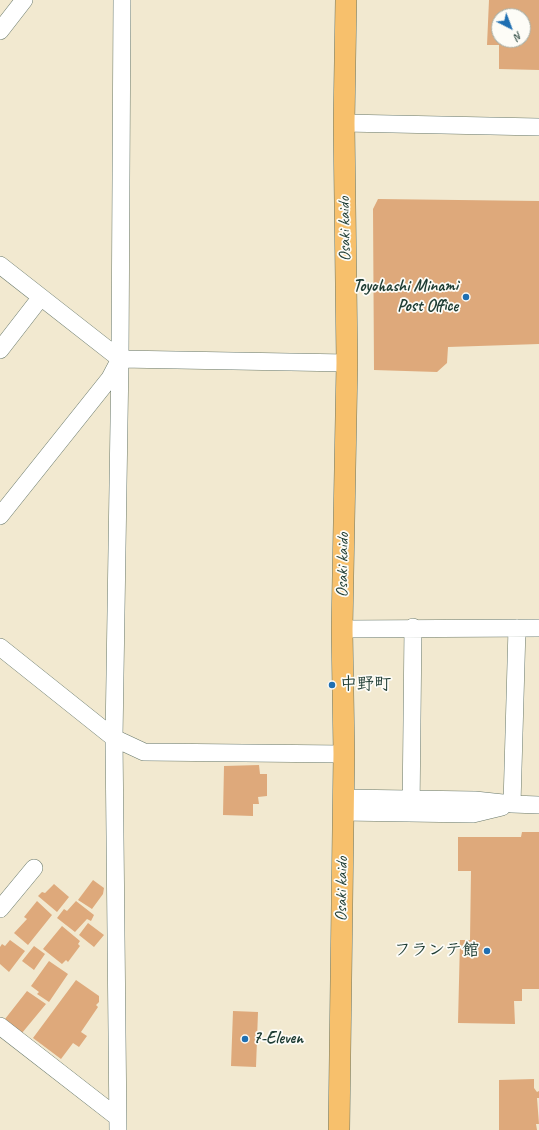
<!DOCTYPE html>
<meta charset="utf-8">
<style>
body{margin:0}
#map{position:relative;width:539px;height:1130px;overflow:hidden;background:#f2e9d0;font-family:Caveat,sans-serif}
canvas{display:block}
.north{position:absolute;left:491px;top:8px;width:40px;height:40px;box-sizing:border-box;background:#fdfcf7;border:1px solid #a4b0a9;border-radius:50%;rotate:138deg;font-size:11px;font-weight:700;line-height:16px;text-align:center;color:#1f3d34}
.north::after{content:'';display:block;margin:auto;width:14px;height:18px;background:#1f6fb2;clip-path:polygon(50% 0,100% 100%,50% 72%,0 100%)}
</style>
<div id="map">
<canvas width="539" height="1130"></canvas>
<div class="north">N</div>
</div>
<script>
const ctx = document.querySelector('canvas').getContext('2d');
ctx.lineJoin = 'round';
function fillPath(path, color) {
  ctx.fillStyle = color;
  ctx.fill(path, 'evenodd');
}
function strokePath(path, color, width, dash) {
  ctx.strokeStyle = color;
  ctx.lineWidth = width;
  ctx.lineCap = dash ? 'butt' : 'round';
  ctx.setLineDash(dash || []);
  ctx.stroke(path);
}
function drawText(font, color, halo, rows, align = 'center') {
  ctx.font = font + ' Caveat,"Klee One",sans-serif';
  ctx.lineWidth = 3.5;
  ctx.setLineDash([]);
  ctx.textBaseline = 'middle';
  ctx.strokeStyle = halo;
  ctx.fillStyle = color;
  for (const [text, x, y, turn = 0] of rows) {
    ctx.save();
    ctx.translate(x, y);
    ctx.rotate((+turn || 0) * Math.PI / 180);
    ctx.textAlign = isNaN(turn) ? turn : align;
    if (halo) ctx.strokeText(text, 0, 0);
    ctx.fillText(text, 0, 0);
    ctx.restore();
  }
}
fillPath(new Path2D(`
 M489 0H539V70L499 69V45H487ZM499 16H523V40H499Z
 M378 199 539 201V344L448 347 447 363 437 372 374 370 373 209Z
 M259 765 260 774H267V796L258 797 259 804H253V816L223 815 224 766Z
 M522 832H539V989H522V1001H514L515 1024 458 1023 460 940H470L471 871H458V837H521Z
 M93 880 104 888 103 894 92 909 78 900Z
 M54 884 69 897 57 912 38 896 42 892 45 893Z
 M37 901 52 915 28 945 14 933 27 919 24 917Z
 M76 901 94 915 91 921 87 919 75 932 57 918 64 909 67 911Z
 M88 923 104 935 94 947 79 935Z
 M62 926 80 941 78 944 80 946 68 962 66 960 62 964 43 949Z
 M10 940 25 951 9 972 0 964V947L2 944 5 946Z
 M34 946 45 954 34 970 22 961Z
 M49 961 68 974 49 1002 37 994 39 992 31 986Z
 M76 980 99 996V1002L96 1005 98 1007 81 1032 87 1036 79 1047 73 1043 61 1059 33 1038Z
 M27 991 46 1004 22 1033 5 1019Z
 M233 1011 258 1012 256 1067 231 1066Z
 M534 1079V1088L537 1092 539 1091V1098H537L539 1124H536L537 1130H499V1080Z`), '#dea97b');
const minor = new Path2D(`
 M0 31 24 0
 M344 123 539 127
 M0 265 120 359 110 378 0 516
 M0 350 41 297
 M120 359 347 363
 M342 629 539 628
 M0 647 114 738 144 752 344 754
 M343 798 475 800 512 804 539 805
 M512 804 517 628
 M343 812 473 814 502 807
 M411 813 413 627
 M0 909 34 868
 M0 1026 117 1117
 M118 1130 114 738 120 359 122 0`);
const major = new Path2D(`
 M339 1130 344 754 342 629 347 363 344 123 346 0`);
strokePath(minor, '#69796b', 18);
strokePath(major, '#69796b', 22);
strokePath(minor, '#fff', 17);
strokePath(major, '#f7c06c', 21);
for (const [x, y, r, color] of [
 [466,297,4,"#1f6fb2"],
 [332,685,4,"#1f6fb2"],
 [487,951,4,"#1f6fb2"],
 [245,1039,4,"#1f6fb2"]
]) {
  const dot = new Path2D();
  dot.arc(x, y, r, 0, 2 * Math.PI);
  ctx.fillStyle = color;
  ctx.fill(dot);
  strokePath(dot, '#fdfcf7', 1.5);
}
drawText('17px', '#1f3d34', '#fdfcf7', [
 ["Osaki kaido",345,229,-91],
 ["Osaki kaido",343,565,-89],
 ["Osaki kaido",342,889,-89]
]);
drawText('bold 17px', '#1f3d34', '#fdfcf7', [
 ["Toyohashi Minami",458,287],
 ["Post Office",458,307],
 ["中野町",340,685,"left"],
 ["フランテ館",479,951],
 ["7-Eleven",253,1039,"left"]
], 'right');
</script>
